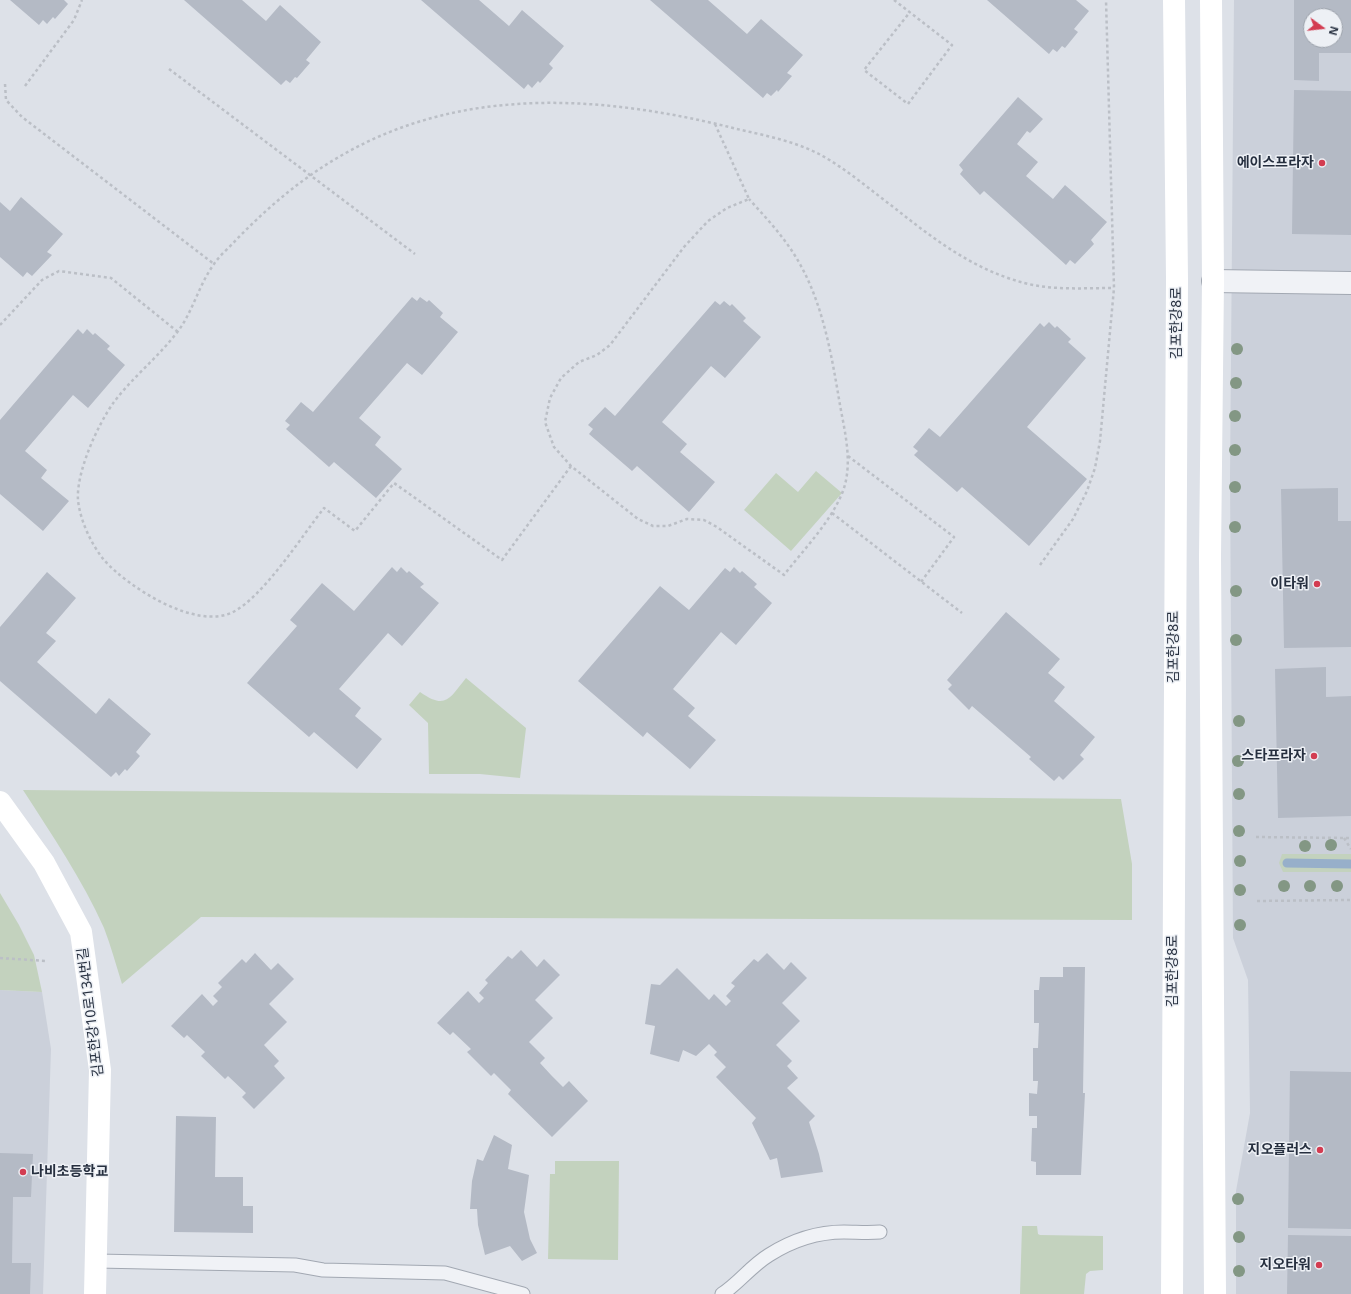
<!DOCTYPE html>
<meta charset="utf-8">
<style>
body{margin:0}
#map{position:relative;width:1351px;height:1294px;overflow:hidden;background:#dde1e8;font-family:"Noto Sans",sans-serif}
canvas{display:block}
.north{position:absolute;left:1303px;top:8px;width:40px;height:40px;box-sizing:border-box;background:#edf0f5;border:1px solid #9da3ac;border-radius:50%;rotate:105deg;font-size:11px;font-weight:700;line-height:16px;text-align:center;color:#262f3f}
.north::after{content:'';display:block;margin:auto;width:14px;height:18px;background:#d33c51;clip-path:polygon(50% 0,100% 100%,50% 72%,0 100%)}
</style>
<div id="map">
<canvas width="1351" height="1294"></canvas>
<div class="north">N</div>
</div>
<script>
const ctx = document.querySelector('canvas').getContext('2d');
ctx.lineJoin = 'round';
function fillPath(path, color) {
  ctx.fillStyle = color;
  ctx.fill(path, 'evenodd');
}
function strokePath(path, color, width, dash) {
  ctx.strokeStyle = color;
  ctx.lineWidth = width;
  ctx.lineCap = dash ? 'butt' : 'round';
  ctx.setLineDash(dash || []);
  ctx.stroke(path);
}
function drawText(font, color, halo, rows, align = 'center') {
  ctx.font = font + ' "Noto Sans","Noto Sans KR",sans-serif';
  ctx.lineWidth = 3;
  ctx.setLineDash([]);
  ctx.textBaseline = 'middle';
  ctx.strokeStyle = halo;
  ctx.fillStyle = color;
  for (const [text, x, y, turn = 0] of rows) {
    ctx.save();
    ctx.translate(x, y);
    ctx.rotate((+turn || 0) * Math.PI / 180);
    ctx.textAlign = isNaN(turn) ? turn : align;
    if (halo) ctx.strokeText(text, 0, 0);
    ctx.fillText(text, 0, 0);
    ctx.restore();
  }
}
fillPath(new Path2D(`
 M1234 0H1351V1294H1236V1191L1250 1113 1248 980 1233 938 1230 477ZM1311 16H1335V40H1311Z
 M0 990 42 992 51 1049 43 1294H0Z`), '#cbd0da');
fillPath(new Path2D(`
 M816 471 842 493 791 551 744 510 776 473 798 492Z
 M466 678 526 728 520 778 480 774H429L428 723 409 705 420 692C446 710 449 699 466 678Z
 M23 790 1121 799 1132 864V920L201 917 122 984C116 965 111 946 104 928 82 879 52 835 23 790Z
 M1282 854H1351V861H1287L1288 866H1351V872H1283L1279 863Z
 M0 893 19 925 34 955 42 992 0 990Z
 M555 1161H619L618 1260 548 1259 550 1174H555Z
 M1022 1226H1037L1038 1234 1040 1235 1103 1236V1270L1090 1271 1086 1274 1084 1294H1020Z`), '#c3d2be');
strokePath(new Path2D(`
 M1287 863 1351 864`), '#97afca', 9);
fillPath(new Path2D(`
 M10 0H64L68 4 55 19 53 17 47 24 43 20 39 25Z
 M184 0H242L266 21 280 5 321 42 306 60 310 63 297 78 295 77 290 83 286 80 281 85Z
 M421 0H479L509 26 522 10 564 46 549 64 553 68 540 83 538 81 532 88 528 84 524 89Z
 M650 0H708L747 34 761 19 803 55 787 73 792 76 778 92 777 90 771 96 767 93 763 98Z
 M987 0H1076L1089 11 1074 29 1078 32 1065 48 1062 46 1057 52 1053 49 1049 54Z
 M1294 0H1351V53H1319V81L1294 80ZM1311 16H1335V40H1311Z
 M1294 90 1351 91V235L1292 234Z
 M1018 97 1043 119 1030 133 1027 131 1017 144 1038 162 1026 176 1053 199 1065 185 1107 222 1091 240 1094 244 1075 264 1070 260 1066 265 984 191 980 195 960 174 963 170 959 165Z
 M21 197 63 234 47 252 52 255 32 276 27 272 23 277 0 257V202L10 211Z
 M412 297 417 301 420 297 427 302 429 300 443 313 440 317 458 332 422 375 407 363 359 418 381 437 375 445 402 469 376 498 334 462 329 467 286 429 290 425 285 421 301 402 313 412Z
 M715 301 720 305 724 301 730 306 732 304 746 318 743 321 761 337 725 378 711 366 662 422 687 444 680 452 715 482 689 512 637 466 632 471 589 434 593 429 588 425 605 407 615 416Z
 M1049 322 1055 328 1057 326 1071 339 1068 342 1086 358 1027 427 1087 479 1029 546 962 487 957 492 914 455 918 451 913 447 929 428 940 437 1040 323 1044 327Z
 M78 329 83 334 87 329 93 335 95 333 110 346 107 349 125 365 88 408 73 395 25 451 47 470 41 478 69 501 43 531 0 494V420Z
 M1338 488V521H1351V647L1284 648 1281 489Z
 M392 567 397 572 401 567 407 573 409 571 424 584 420 587 439 603 402 646 388 633 339 689 361 708 355 716 382 739 357 769 314 732 309 737 247 683 297 626 290 620 322 583 354 611Z
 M734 567 740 573 742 571 757 584 754 587 772 603 736 645 721 632 673 689 695 708 688 716 716 740 690 769 647 732 643 737 578 681 660 586 689 610 725 568 730 572Z
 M47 572 76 598 46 633 56 641 37 662 96 714 109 698 151 734 136 752 140 756 127 771 125 769 119 776 116 772 111 777 0 681V627Z
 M1006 612 1060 659 1048 673 1065 687 1054 701 1095 737 1080 755 1084 759 1063 780 1059 776 1054 781 1029 759 1031 757 972 706 969 710 948 689 952 685 947 680Z
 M1326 667V697L1351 696V816L1278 818 1275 669Z
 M521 950 537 967 544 959 560 975 535 1000 553 1018 529 1042 545 1058 540 1063 551 1075 563 1087 569 1081 588 1101 552 1137 508 1094 511 1090 494 1073 491 1076 467 1052 471 1049 453 1032 450 1035 437 1023 468 991 479 1003 484 998 479 993 488 983 485 980 508 956 512 959Z
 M255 953 271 970 278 963 294 979 269 1004 287 1022 264 1045 279 1061 274 1066 285 1078 254 1109 242 1097 246 1093 228 1076 225 1079 201 1056 205 1052 187 1035 184 1038 171 1026 202 994 213 1006 218 1001 213 996 222 987 218 983 242 959 246 963Z
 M767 953 784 970 791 962 807 978 782 1003 800 1021 776 1045 792 1061 787 1066 798 1078 787 1088 815 1116 809 1122 819 1154 823 1172 781 1178 777 1158 770 1160 752 1123 756 1118 716 1077 726 1067 714 1055 717 1052 709 1044 696 1056 683 1050 679 1062 650 1054 655 1026 645 1024 651 984 660 985 677 968 709 1000 714 994 726 1006 731 1001 726 996 735 986 731 983 754 959 758 962Z
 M1063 967H1085L1083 1093H1085L1081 1175H1036V1162L1031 1161 1032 1128H1037V1116H1029V1093L1037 1094 1038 1081H1033V1048H1038L1039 1023H1034V990H1039L1040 977H1063Z
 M1290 1071 1351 1072V1229L1288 1228Z
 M176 1116 216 1117 215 1177H243V1206H253V1233L174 1232Z
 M494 1135 512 1145 508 1169 529 1175 524 1212 530 1239 537 1253 522 1261 510 1246 485 1255 478 1225 477 1209H470L472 1181 477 1159 483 1161Z
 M0 1153 33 1154 31 1197H13L12 1263H31L30 1294H0Z
 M1288 1235 1351 1236V1294H1287Z`), '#b4bac5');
const lane = new Path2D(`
 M97 1261 295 1265 323 1270 445 1273 523 1294
 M722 1294C739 1283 751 1266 769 1255 791 1241 818 1232 844 1232 856 1232 868 1233 880 1232`);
const street = new Path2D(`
 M1213 281 1351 283`);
strokePath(lane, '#a2a8b2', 15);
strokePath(street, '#a2a8b2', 24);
strokePath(new Path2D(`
 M894 0 952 45 908 104 864 70 910 12
 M169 69 415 254
 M5 84 6 100 22 117 214 264
 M25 86 74 20 82 0
 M715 124 749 199 727 208 708 221 684 247 610 345 597 355 579 362 561 378 550 398 545 422 554 447 571 466 638 519 653 526H668L687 519 704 520 717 527 784 575C804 549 831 522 843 491 853 463 845 433 840 405 832 358 824 308 801 266 787 240 768 220 749 199
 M0 325 42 280 59 271 111 278 178 332
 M848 456 954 537 921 582
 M571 466 502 560 394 483 355 531 324 508C302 536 263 597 233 612 196 631 128 587 104 560 91 544 80 520 78 500 76 472 98 424 114 402 132 378 156 359 175 335 192 315 198 286 214 264 220 255 229 248 236 240 268 207 303 177 344 154 462 87 597 95 725 126 756 134 790 139 819 154 845 168 868 188 892 206 935 240 977 273 1033 285 1059 290 1087 288 1114 288
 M832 513 962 613
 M1040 565 1073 519 1087 491 1095 468 1100 441 1114 288 1106 0
 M1256 837 1351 838
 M1344 838 1351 849
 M1257 901 1351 900
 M0 958 46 961`), '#bbbfc6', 2.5, [3, 3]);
strokePath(lane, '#f0f2f6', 13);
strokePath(street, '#f0f2f6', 22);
strokePath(new Path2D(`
 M1211 0 1213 281 1210 556 1215 1294
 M0 802 44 863 81 932 100 1070 95 1294
 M1172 1294 1177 279 1174 0`), '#fff', 22);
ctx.fillStyle = '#839784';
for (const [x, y] of [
 [1237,349],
 [1236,383],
 [1235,416],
 [1235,450],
 [1235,487],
 [1235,527],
 [1236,591],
 [1236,640],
 [1239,721],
 [1238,761],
 [1239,794],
 [1239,831],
 [1331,845],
 [1305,846],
 [1240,861],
 [1284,886],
 [1310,886],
 [1337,886],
 [1240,890],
 [1240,925],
 [1238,1199],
 [1239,1237],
 [1239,1271]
]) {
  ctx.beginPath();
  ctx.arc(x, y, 6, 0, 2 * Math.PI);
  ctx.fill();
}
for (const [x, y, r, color] of [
 [1322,163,4,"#d33c51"],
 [1317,584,4,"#d33c51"],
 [1314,756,4,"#d33c51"],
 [1320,1150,4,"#d33c51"],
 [23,1172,4,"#d33c51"],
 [1319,1265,4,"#d33c51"]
]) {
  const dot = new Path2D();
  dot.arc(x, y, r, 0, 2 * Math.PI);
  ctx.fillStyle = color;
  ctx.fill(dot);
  strokePath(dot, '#edf0f5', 1.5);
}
drawText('bold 14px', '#262f3f', '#edf0f5', [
 ["에이스프라자",1314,163],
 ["이타워",1309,584],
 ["스타프라자",1306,756],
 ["지오플러스",1312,1150],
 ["나비초등학교",31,1172,"left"],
 ["지오타워",1311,1265]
], 'right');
drawText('14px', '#262f3f', '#edf0f5', [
 ["김포한강8로",1177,323,-90],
 ["김포한강8로",1174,647,-90],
 ["김포한강8로",1173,971,-90],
 ["김포한강10로134번길",91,1012,-97]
]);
</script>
